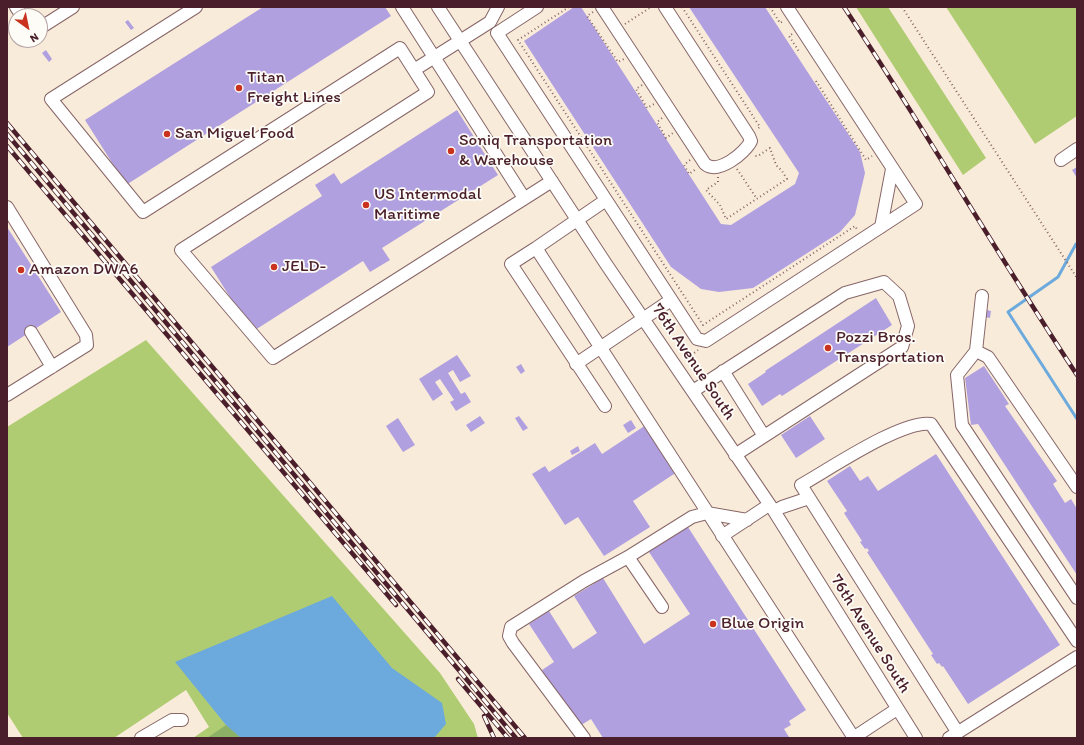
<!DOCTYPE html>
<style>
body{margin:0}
#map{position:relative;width:1084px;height:745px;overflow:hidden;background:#f9ebd9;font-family:Itim,sans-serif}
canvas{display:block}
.frame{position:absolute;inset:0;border:8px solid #4a1f2b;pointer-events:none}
.north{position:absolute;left:8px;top:8px;width:40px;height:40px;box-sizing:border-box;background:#fdfcf7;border:1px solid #b5a4a5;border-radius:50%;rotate:147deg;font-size:11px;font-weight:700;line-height:16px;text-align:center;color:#4a1f2b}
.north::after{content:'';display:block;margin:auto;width:14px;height:18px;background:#c8321e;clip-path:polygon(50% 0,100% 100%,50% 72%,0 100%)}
</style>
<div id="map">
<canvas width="1084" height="745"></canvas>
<div class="frame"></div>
<div class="north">N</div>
</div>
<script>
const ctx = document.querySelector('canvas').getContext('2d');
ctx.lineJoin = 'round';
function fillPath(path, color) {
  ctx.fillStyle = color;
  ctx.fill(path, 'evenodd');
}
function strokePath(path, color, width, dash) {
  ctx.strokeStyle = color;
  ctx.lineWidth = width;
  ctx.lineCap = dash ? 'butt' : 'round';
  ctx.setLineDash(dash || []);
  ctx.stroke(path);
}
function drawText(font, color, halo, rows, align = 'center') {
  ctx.font = font + ' Itim,sans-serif';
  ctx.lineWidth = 3.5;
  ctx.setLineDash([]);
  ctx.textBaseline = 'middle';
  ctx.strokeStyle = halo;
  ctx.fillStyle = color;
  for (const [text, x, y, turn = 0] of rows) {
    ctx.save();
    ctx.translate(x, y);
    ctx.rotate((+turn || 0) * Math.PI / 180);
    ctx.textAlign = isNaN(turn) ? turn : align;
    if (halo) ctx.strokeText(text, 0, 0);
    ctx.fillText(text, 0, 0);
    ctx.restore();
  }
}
fillPath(new Path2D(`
 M856 7H888L986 158 963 175Z
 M946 7H1077V116L1035 144Z
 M146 340 440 673 474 724 478 738H193L209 727 186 690 114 738H23L7 713V427Z`), '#b0cc73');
fillPath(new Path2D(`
 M226 725 241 738H207Z`), '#8cb065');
fillPath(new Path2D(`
 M332 596 392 668 442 703 446 724 434 738H241L226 725 175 662Z`), '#6ca9dd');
strokePath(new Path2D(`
 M1076 244 1058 277 1008 312 1077 419`), '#6ca9dd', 3);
fillPath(new Path2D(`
 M263 7H385L391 16 126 185 85 120Z
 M574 7H581L721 224 731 225 795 184 799 173 689 7H765L860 152 865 173 855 215 840 232 753 288 719 292 701 289 671 267 524 41Z
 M128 20 134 28 131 30 125 22Z
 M46 50 52 59 49 62 42 53Z
 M457 110 498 175 382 248 390 260 370 272 363 261 252 332 211 267 322 196 315 185 334 173 341 184Z
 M1077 167V178L1072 170Z
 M7 227 61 312 7 347Z
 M876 298 892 325 782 396 780 394 762 406 748 384 766 372 765 371Z
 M987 310 991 311 990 318 985 317Z
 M457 355 471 376 460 382 453 370 448 373 461 394 465 392 471 402 456 411 450 402 454 400 440 379 435 382 443 394 433 401 419 379Z
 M521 364 525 371 521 374 516 367Z
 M984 366 1009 404 1005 406 1057 481 1053 484 1065 503 1071 499 1077 509V575L978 424 971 425 965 378Z
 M480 416 485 423 471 432 466 425Z
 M519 416 528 428 523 431 515 418Z
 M810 416 825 439 796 458 781 435Z
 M398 418 415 445 403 452 386 426Z
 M631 420 636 428 628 433 623 425Z
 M646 425 677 472 633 501 650 527 604 556 578 517 565 525 532 474 545 466 549 472 595 443 602 454Z
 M578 446 580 451 572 455 570 451Z
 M936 454 1060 645 968 704 943 666 942 667 939 663 937 664 931 655 933 654 867 552 869 551 867 548 865 549 860 542 862 541 844 513 847 511 827 481 850 466 860 481 868 476 878 491Z
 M686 524 806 710 789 721 791 725 784 729 789 737 788 738H603L591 719 578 727 542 670 554 662 529 624 549 611 573 649 597 633 574 596 603 578 644 644 690 614 647 549Z`), '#b1a0df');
const minor = new Path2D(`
 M16 7 22 16
 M196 7 51 99 143 212 400 48 414 70
 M402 7 524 198
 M438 7 606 264 774 511 916 738
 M498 7 490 22 414 70 428 92 181 250 273 358 552 181
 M537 7 497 33 697 339 706 341 916 204 787 7
 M602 7 705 164C718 175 745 153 751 141L749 136 665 7
 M40 28 73 7
 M1061 160 1077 149
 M606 200 536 248 854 738
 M7 207 86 335 87 345 7 395
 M881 227 892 169
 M536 248 511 264 605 406
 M31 332 52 367
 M976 351 982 296
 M576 364 671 300
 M723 371 764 436
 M693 391 845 293 884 282 899 296 908 326 902 347 735 455
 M1077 487 988 357 976 351 957 375 962 425 1077 598
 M774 511 782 507 809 498
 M722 536 769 505
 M628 557 662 607
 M958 733 801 485C828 470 903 419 931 424L1077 641
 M141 738 172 720H182
 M584 738 513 643 509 636 511 627 584 581 628 557 692 517 707 513 747 520
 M853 738 897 709
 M949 738 1077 657`);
strokePath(minor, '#876668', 14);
strokePath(new Path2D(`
 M569 7 518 40 703 325 855 226 858 231
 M682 7 760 127 757 129
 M770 7 780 23 783 21
 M902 7 1077 278
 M593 12 587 16 618 62 624 59
 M625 24 651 7
 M792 34 789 36 800 53
 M816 81 866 160 872 156
 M642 85 636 89 647 108 654 104
 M662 118 657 122 666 138 673 133
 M690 160 684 165 689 174 696 169
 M737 169 757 199
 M718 177V182L706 190 720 205 726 219 787 179 782 171 776 165 770 148 758 156H753
 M688 358 698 350`), '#876668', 2, [1, 3]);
strokePath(minor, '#fff', 12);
const rail = new Path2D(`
 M844 7C924 128 997 254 1077 375
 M7 123 525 738
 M7 134 516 738
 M7 146 396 605
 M458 679 508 738
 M484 716 494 738`);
strokePath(rail, '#4a1f2b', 4.5);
strokePath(rail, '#fdfcf7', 3, [9]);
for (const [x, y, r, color] of [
 [239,88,4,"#c8321e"],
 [167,134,4,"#c8321e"],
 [451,151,4,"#c8321e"],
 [366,205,4,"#c8321e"],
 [274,267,4,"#c8321e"],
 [21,270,4,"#c8321e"],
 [828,348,4,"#c8321e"],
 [713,624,4,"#c8321e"]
]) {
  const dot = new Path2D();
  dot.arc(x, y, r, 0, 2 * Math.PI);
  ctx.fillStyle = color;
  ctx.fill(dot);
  strokePath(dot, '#fdfcf7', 1.5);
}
drawText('17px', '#4a1f2b', '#fdfcf7', [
 ["Titan",247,78],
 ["Freight Lines",247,98],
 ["San Miguel Food",175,134],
 ["Soniq Transportation",459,141],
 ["& Warehouse",459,161],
 ["US Intermodal",374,195],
 ["Maritime",374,215],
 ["JELD-",282,267],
 ["Amazon DWA6",29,270],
 ["Pozzi Bros.",836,338],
 ["Transportation",836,358],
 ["Blue Origin",721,624]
], 'left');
drawText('17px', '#4a1f2b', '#fdfcf7', [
 ["76th Avenue South",693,362,56],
 ["76th Avenue South",870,634,58]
]);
</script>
